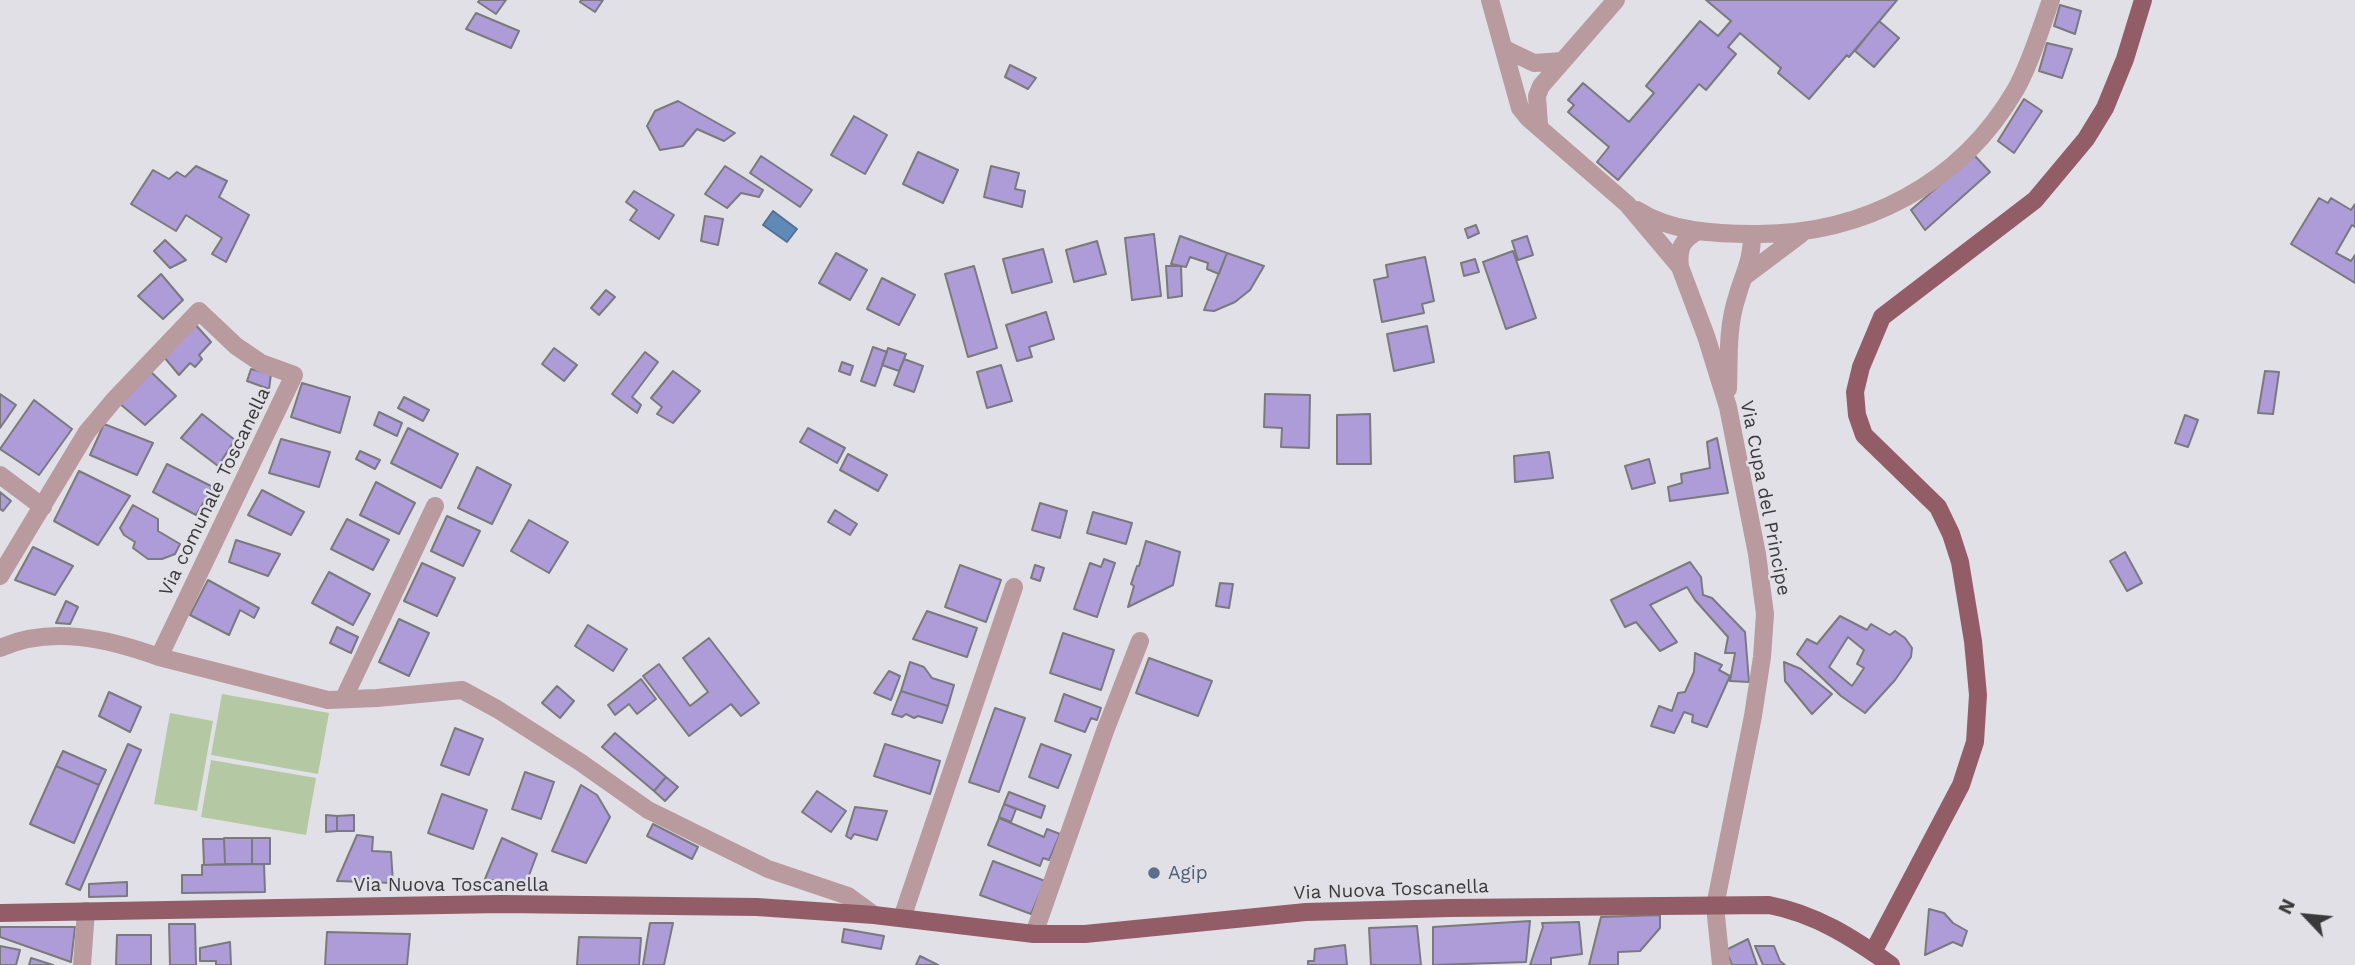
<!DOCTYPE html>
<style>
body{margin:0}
#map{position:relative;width:2355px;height:965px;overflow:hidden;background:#e1e0e6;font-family:"Work Sans",sans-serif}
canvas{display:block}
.north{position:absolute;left:2271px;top:881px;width:70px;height:70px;-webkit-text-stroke:5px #e1e0e6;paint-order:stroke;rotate:296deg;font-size:19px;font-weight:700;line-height:28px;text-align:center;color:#3a393c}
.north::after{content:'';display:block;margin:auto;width:24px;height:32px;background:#3a393c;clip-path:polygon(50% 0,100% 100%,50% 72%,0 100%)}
</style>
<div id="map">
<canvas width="2355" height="965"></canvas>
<div class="north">N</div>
</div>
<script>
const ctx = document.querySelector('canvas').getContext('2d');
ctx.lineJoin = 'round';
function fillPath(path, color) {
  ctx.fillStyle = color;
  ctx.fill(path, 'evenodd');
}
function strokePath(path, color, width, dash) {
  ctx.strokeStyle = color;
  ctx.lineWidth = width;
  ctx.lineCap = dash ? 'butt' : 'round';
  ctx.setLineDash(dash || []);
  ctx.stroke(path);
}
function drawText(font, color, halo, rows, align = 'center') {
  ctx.font = font + ' "Work Sans",sans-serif';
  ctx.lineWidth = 5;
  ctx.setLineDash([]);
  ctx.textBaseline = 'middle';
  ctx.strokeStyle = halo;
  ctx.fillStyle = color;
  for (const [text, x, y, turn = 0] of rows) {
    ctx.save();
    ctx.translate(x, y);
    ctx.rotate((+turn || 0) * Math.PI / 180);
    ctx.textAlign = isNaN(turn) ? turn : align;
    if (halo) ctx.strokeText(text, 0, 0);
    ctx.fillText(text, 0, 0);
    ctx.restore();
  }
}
fillPath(new Path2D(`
 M222 694 329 713 318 774 211 755Z
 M170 713 213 721 197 811 154 804Z
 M211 760 316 778 306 835 201 817Z`), '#b5c8a4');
const water = new Path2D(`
 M773 211 797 229 787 242 763 225Z`);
fillPath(water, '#5f89b7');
strokePath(water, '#547192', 2);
const building = new Path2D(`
 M480 0H506L496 14 478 2Z
 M581 0H603L595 12 580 2Z
 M1706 0H1897L1849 57 1847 55 1809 99 1778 73 1781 68 1740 33 1728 47 1736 54 1706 90 1699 84 1618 180 1597 162 1609 147 1568 112 1574 105 1568 100 1583 83 1629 122 1654 93 1646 86 1700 21 1718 36 1731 21Z
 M2060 5 2081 11 2075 34 2054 26Z
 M476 13 519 31 511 48 466 29Z
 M1879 21 1899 38 1874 67 1855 51Z
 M2047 43 2072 49 2062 78 2039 71Z
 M1010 65 1036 78 1028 89 1005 77Z
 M2024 99 2042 111 2014 153 1998 141Z
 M678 101 735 133 724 141 697 129 683 146 660 150 647 126 655 111Z
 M854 116 887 135 865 174 831 155Z
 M918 152 958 170 943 203 903 184Z
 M1974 155 1990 172 1925 230 1911 210Z
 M761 156 812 190 800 207 750 173Z
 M196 166 227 181 219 197 249 215 226 262 212 254 222 238 186 215 176 231 131 204 153 170 169 179 177 172 185 177Z
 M725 166 763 190 759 197 741 193 727 208 705 194Z
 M991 166 1019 173 1015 189 1025 191 1022 207 984 197Z
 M634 191 674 215 659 239 630 220 637 210 626 202Z
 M2319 198 2328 203 2331 198 2351 210 2355 204V227L2352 225 2336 253 2351 261 2355 255V283L2291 244Z
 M705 216 723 219 718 245 701 241Z
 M1476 225 1479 233 1468 238 1465 229Z
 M1154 234 1161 296 1132 300 1125 238Z
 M1180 236 1227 253 1219 274 1207 269 1208 263 1190 257 1186 267 1171 264Z
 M1527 236 1533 255 1518 260 1512 241Z
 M165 240 186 260 170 268 154 251Z
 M1097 241 1106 274 1074 282 1066 250Z
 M1043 249 1052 282 1012 293 1003 259Z
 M1513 251 1536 318 1506 329 1483 262Z
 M836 253 867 270 850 300 819 283Z
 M1227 253 1264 266 1250 290 1235 302 1214 311 1204 310Z
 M1425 257 1434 301 1422 304 1424 313 1382 322 1374 280 1388 277 1386 265Z
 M1475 259 1479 272 1464 276 1461 263Z
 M974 266 997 348 968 357 945 274Z
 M1166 266H1181L1182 296 1168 298Z
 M161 274 183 300 163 319 138 296Z
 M882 278 915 295 899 325 867 309Z
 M606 290 615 297 599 315 591 308Z
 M1046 312 1054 339 1029 347 1032 357 1017 361 1006 325Z
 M194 323 211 342 199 355 202 359 195 367 190 363 179 375 164 357Z
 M1427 326 1434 362 1394 371 1387 334Z
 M873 347 887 352 875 386 861 381Z
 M554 348 577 365 564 381 542 364Z
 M888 348 906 354 899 371 882 365Z
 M645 352 658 362 632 397 641 405 637 413 612 394Z
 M904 359 923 366 914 392 894 385Z
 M842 362 853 366 850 375 839 371Z
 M1001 365 1012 401 987 408 977 372Z
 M251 369 271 374 269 389 247 381Z
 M150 371 176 396 145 425 119 403Z
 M673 371 700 391 673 423 657 414 662 407 651 398Z
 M2265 371 2279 372 2273 414 2258 413Z
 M302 383 350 397 340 433 291 417Z
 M0 394 16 405 0 428Z
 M1265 394 1310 395 1309 448 1281 447 1282 428 1264 427Z
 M404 397 429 410 423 421 398 408Z
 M34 400 72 429 39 475 0 449Z
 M379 412 402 423 397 436 374 425Z
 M202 414 235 440 218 466 181 438Z
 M1370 414 1371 464H1337V415Z
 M2185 415 2198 420 2188 447 2175 443Z
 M104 424 153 443 137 475 90 455Z
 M408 428 458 454 441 488 391 463Z
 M808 428 845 448 837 463 800 442Z
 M1717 438 1728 493 1670 501 1668 487 1682 483 1681 474 1710 468 1707 442Z
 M281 439 330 452 319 487 269 473Z
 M360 451 380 460 375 469 356 459Z
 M1549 452 1553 478 1515 482 1514 456Z
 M848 454 887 475 878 491 840 470Z
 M1649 459 1655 483 1632 489 1625 466Z
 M167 464 213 487 196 515 153 492Z
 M477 467 511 485 492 524 458 508Z
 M79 471 130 496 98 545 54 521Z
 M376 482 415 503 399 534 360 515Z
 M262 490 304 512 291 535 248 515Z
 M0 492 11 501 3 511 0 509Z
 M1040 503 1067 511 1060 538 1032 530Z
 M133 505 158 519V531L180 544 175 554 162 559H148L133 548 135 542 124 535 120 528Z
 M835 510 857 524 850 535 828 522Z
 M1093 512 1132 523 1126 544 1087 533Z
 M447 516 480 531 463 566 431 551Z
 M347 519 389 540 373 570 331 549Z
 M529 520 568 542 549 573 511 551Z
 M236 540 280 554 268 576 229 562Z
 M1146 541 1180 552 1173 585 1128 607 1134 586 1131 584 1137 566H1139Z
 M33 547 73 566 55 595 15 580Z
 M2125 552 2142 583 2127 591 2110 561Z
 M1104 559 1115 563 1097 617 1074 609 1090 563 1101 567Z
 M1690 562 1701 577 1703 595 1712 598 1745 632 1749 682 1730 681 1735 653H1725L1728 637 1695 600 1687 587 1650 605 1677 642 1660 651 1636 622 1625 627 1611 600Z
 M422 563 455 578 437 616 404 601Z
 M960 565 1001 580 986 622 945 607Z
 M1035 565 1044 568 1040 581 1031 578Z
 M329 572 370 594 353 625 312 603Z
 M208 580 259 608 254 618 240 610 229 635 190 615Z
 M1220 583 1233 584 1229 608 1216 606Z
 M66 601 78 607 70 624 56 623Z
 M927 611 977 628 967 657 913 639Z
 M1840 616 1867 630 1871 624 1890 635 1895 631 1905 638 1912 648 1911 657 1895 680 1865 713 1841 696 1797 654 1807 639 1817 644ZM1848 637 1864 650 1857 664 1864 668 1852 686 1829 667Z
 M399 619 429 633 409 676 379 662Z
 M588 625 627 649 613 671 575 646Z
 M337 627 358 637 351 653 330 643Z
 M1063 633 1114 650 1101 690 1050 673Z
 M709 638 759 703 741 716 731 704 689 736 643 676 659 664 690 706 708 692 683 658Z
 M1695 653 1722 665 1719 670 1730 676 1707 727 1692 722 1693 715 1684 712 1674 733 1651 726 1659 706 1672 711 1678 693 1685 692 1694 672Z
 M1149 658 1212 681 1198 716 1136 693Z
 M910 662 924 667 932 678 954 685 948 706 901 691Z
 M1784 662 1801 669 1832 694 1812 714 1785 681Z
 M889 671 900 676 891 700 874 693Z
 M641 679 656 699 637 714 629 704 615 715 608 705Z
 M557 686 574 701 560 718 542 703Z
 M901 691 948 706 942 723 918 716 914 718 906 714 902 717 892 714Z
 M109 692 141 707 130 732 99 716Z
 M1064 694 1101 708 1097 720 1091 718 1085 732 1055 721Z
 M995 708 1025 718 999 792 969 782Z
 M455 728 483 739 469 775 441 765Z
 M615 733 666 777 654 791 602 747Z
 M128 744 141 750 80 890 66 884Z
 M885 744 940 761 930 794 874 776Z
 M1041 744 1071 755 1058 788 1029 777Z
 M63 751 106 770 99 785 56 766Z
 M56 766 99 785 74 843 30 824Z
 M525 772 554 782 541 819 512 809Z
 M666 777 678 787 665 801 654 791Z
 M581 785 597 795 610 817 586 863 552 851Z
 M817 791 846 811 831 832 802 812Z
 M1009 792 1045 806 1041 818 1004 804Z
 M442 794 487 810 473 849 428 833Z
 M1004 804 1016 809 1011 822 999 817Z
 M855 807 887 811 877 840 854 834 851 839 846 836Z
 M326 815 337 816V831L326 832Z
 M354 815V831H337V816Z
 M999 818 1044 837 1047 829 1060 834 1049 860 1043 858 1040 866 988 845Z
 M653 824 698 847 692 859 647 836Z
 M357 835 373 837 372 851 391 852 393 883 337 881Z
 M252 838H270V864H252Z
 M252 838V864H225L224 838Z
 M502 838 537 854 525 886 485 879Z
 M203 839H224L225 864 204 865Z
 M993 861 1045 881 1031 914 980 895Z
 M264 864 265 892 182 893V875H202V865Z
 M127 882V896L89 897V884Z
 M1929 909 1944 913 1953 923 1967 931 1962 946 1953 942 1925 955Z
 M1660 915V928L1640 951 1618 952V965H1589L1601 917Z
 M1530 921 1526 962 1433 965V927Z
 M1579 922 1582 954 1551 958V965H1530L1543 927 1542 923Z
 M650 923H673L664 965H643Z
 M169 924H195L196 965H170Z
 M1417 926 1421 965H1371L1369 928Z
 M0 927H75L71 962 0 937Z
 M844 929 884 936 881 949 842 942Z
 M327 932 410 934 407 965H325Z
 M117 935H151V965H116Z
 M579 937 641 938 639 965H577Z
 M1748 939 1757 965H1732L1726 950Z
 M230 942 231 965H216V961H200V948Z
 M1345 945 1347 965H1308V961H1314L1315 949Z
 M0 946 20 950 16 965H0Z
 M1755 946H1774L1780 961 1785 965H1763Z
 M920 956 938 965H916Z
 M31 958 53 965H29Z`);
fillPath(building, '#ad9cd7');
strokePath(building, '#7a797e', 2);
strokePath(new Path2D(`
 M1490 0 1520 108 1528 118 1627 204 1680 267 1706 336 1728 407 1757 554 1765 614 1762 657 1753 716 1715 906 1721 965
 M1505 49 1534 63 1562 61
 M1539 125 1537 96 1541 86 1616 0
 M1637 210C1671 232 1716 234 1755 234 1863 235 1961 184 2016 89 2031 62 2040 30 2051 0
 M1680 267C1678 248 1682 240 1698 231
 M1745 276 1801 234
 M1728 389C1729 359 1727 327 1737 297 1744 272 1752 262 1752 234
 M0 475 43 507
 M0 576 87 432 114 400 199 311 236 346 261 363 294 375 159 657
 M0 648C51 625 109 639 159 657L328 700 377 698 462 690 497 709 580 762 648 810 768 869 848 896 874 915
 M344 698 435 506
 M902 918 1014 587
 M1034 934 1105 731 1140 641
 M82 965 86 911`), '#b99a9f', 18);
strokePath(new Path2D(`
 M0 913 501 904 757 907 874 915 1034 934H1085L1306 912 1450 908 1769 905C1816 914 1853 938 1891 965
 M1873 952 1961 785 1975 742 1978 695 1973 641 1960 562 1951 534 1938 507 1864 435 1857 415 1855 392 1861 367 1882 317 2035 200 2086 139 2105 108 2125 59 2143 0`), '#935d68', 18);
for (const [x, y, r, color] of [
 [1154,873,7,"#5c6f8a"]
]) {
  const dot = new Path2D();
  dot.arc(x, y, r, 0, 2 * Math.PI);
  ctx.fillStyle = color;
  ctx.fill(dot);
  strokePath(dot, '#e1e0e6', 2.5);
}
drawText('19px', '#3a393c', '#e1e0e6', [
 ["Via comunale Toscanella",215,492,-64],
 ["Via Cupa del Principe",1765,498,79],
 ["Via Nuova Toscanella",451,885],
 ["Via Nuova Toscanella",1391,890,-2]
]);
drawText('19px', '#4e5e75', '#e1e0e6', [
 ["Agip",1168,873]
], 'left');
</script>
